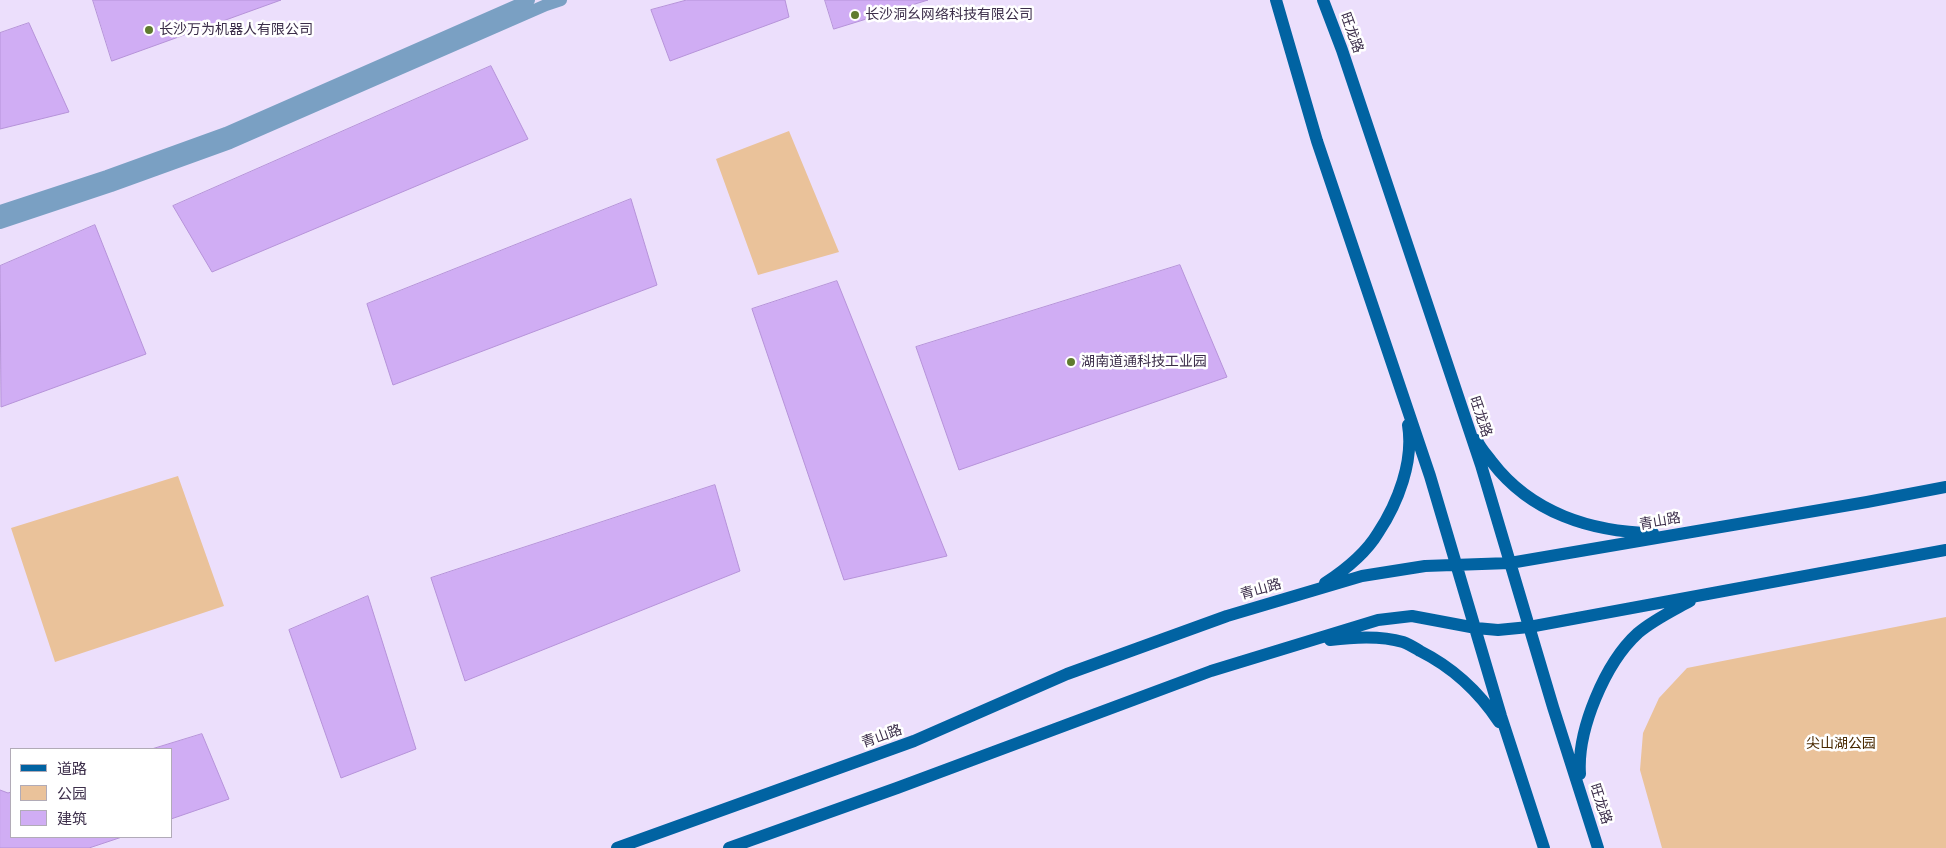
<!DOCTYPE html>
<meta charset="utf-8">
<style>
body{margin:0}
#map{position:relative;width:1946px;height:848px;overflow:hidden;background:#ecdffc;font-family:"DejaVu Sans","Noto Sans SC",sans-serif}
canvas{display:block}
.legend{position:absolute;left:10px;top:748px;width:162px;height:90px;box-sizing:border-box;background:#fff;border:1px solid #b1abb7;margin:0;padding:6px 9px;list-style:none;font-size:15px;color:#3c2e4a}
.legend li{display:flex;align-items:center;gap:10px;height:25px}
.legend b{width:25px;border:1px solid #b1abb7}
</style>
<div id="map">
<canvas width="1946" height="848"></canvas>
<ul class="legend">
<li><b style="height:6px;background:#0163a2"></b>道路</li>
<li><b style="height:14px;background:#eac29a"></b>公园</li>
<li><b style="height:14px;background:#d0adf4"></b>建筑</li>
</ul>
</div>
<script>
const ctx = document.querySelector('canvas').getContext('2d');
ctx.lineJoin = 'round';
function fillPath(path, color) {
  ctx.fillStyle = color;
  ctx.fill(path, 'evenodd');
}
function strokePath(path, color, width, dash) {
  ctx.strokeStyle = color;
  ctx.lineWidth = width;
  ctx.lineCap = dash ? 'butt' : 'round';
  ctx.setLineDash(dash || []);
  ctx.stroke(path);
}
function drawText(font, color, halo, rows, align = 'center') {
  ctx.font = font + ' "DejaVu Sans","Noto Sans SC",sans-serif';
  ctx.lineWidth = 5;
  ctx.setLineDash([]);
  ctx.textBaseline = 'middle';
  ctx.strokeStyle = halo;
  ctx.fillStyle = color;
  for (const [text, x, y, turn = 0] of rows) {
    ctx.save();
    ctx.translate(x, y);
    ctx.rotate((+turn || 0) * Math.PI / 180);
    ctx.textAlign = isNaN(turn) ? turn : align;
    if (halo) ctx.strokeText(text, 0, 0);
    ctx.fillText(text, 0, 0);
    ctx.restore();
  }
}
fillPath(new Path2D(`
 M789 131 839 252 758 275 716 159Z
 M178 476 224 606 55 662 11 528Z
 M1946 617V848H1662L1640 770 1643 733 1659 698 1687 668Z`), '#eac29a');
const building = new Path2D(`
 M93 0H281L112 61Z
 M687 0H785L789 17 670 61 651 10Z
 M825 0H928L834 29Z
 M29 23 69 112 0 129V33Z
 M491 66 528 139 212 272 173 206Z
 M631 199 657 285 393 385 367 304Z
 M95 225 146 354 1 407 0 266Z
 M1180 265 1227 377 959 470 916 347Z
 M837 281 947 556 844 580 752 309Z
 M715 485 740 571 465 681 431 578Z
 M368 596 416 749 341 778 289 630Z
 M202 734 229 799 171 819V749H152Z
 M0 790 8 793 11 792V837H122L89 848H0Z`);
fillPath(building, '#d0adf4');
strokePath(building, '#b693d9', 1);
strokePath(new Path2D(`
 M0 211 107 176 226 133 529 0
 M0 223 111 186 230 143 546 5 561 0`), '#7aa0c3', 12);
strokePath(new Path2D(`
 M1276 0 1317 141 1430 476 1501 716 1544 848
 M1323 0 1342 50 1481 465 1553 707 1598 848
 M1477 440C1480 448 1487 455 1492 462 1531 513 1591 532 1653 533
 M1325 583C1345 570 1366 553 1378 533 1398 503 1414 461 1408 425
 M1330 640C1353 637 1380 635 1403 642 1409 644 1415 648 1420 651 1452 667 1479 692 1499 722
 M1580 774C1577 730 1605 663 1638 633 1653 620 1672 611 1690 601
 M617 848 914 741 1067 674 1227 616 1362 576 1425 566 1510 563 1867 502 1946 487
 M729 848 897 788 1211 671 1378 620 1412 616 1476 628 1498 630 1529 627 1946 550`), '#0163a2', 12);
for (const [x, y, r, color] of [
 [855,15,5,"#5f7b2f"],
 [149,30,5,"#5f7b2f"],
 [1071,362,5,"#5f7b2f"]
]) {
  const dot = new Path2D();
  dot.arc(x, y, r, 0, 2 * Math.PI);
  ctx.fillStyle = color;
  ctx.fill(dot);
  strokePath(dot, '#fff', 2);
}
drawText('14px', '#3c2e4a', '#fff', [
 ["长沙洞幺网络科技有限公司",865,15],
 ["长沙万为机器人有限公司",159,30],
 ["湖南道通科技工业园",1081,362]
], 'left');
drawText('14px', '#3c2e4a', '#fff', [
 ["旺龙路",1351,33,70],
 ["旺龙路",1480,417,71],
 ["青山路",1660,522,-10],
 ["青山路",1261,590,-16],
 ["青山路",882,737,-20],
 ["旺龙路",1600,804,72]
]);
drawText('14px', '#492900', '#fff', [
 ["尖山湖公园",1841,744]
]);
</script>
